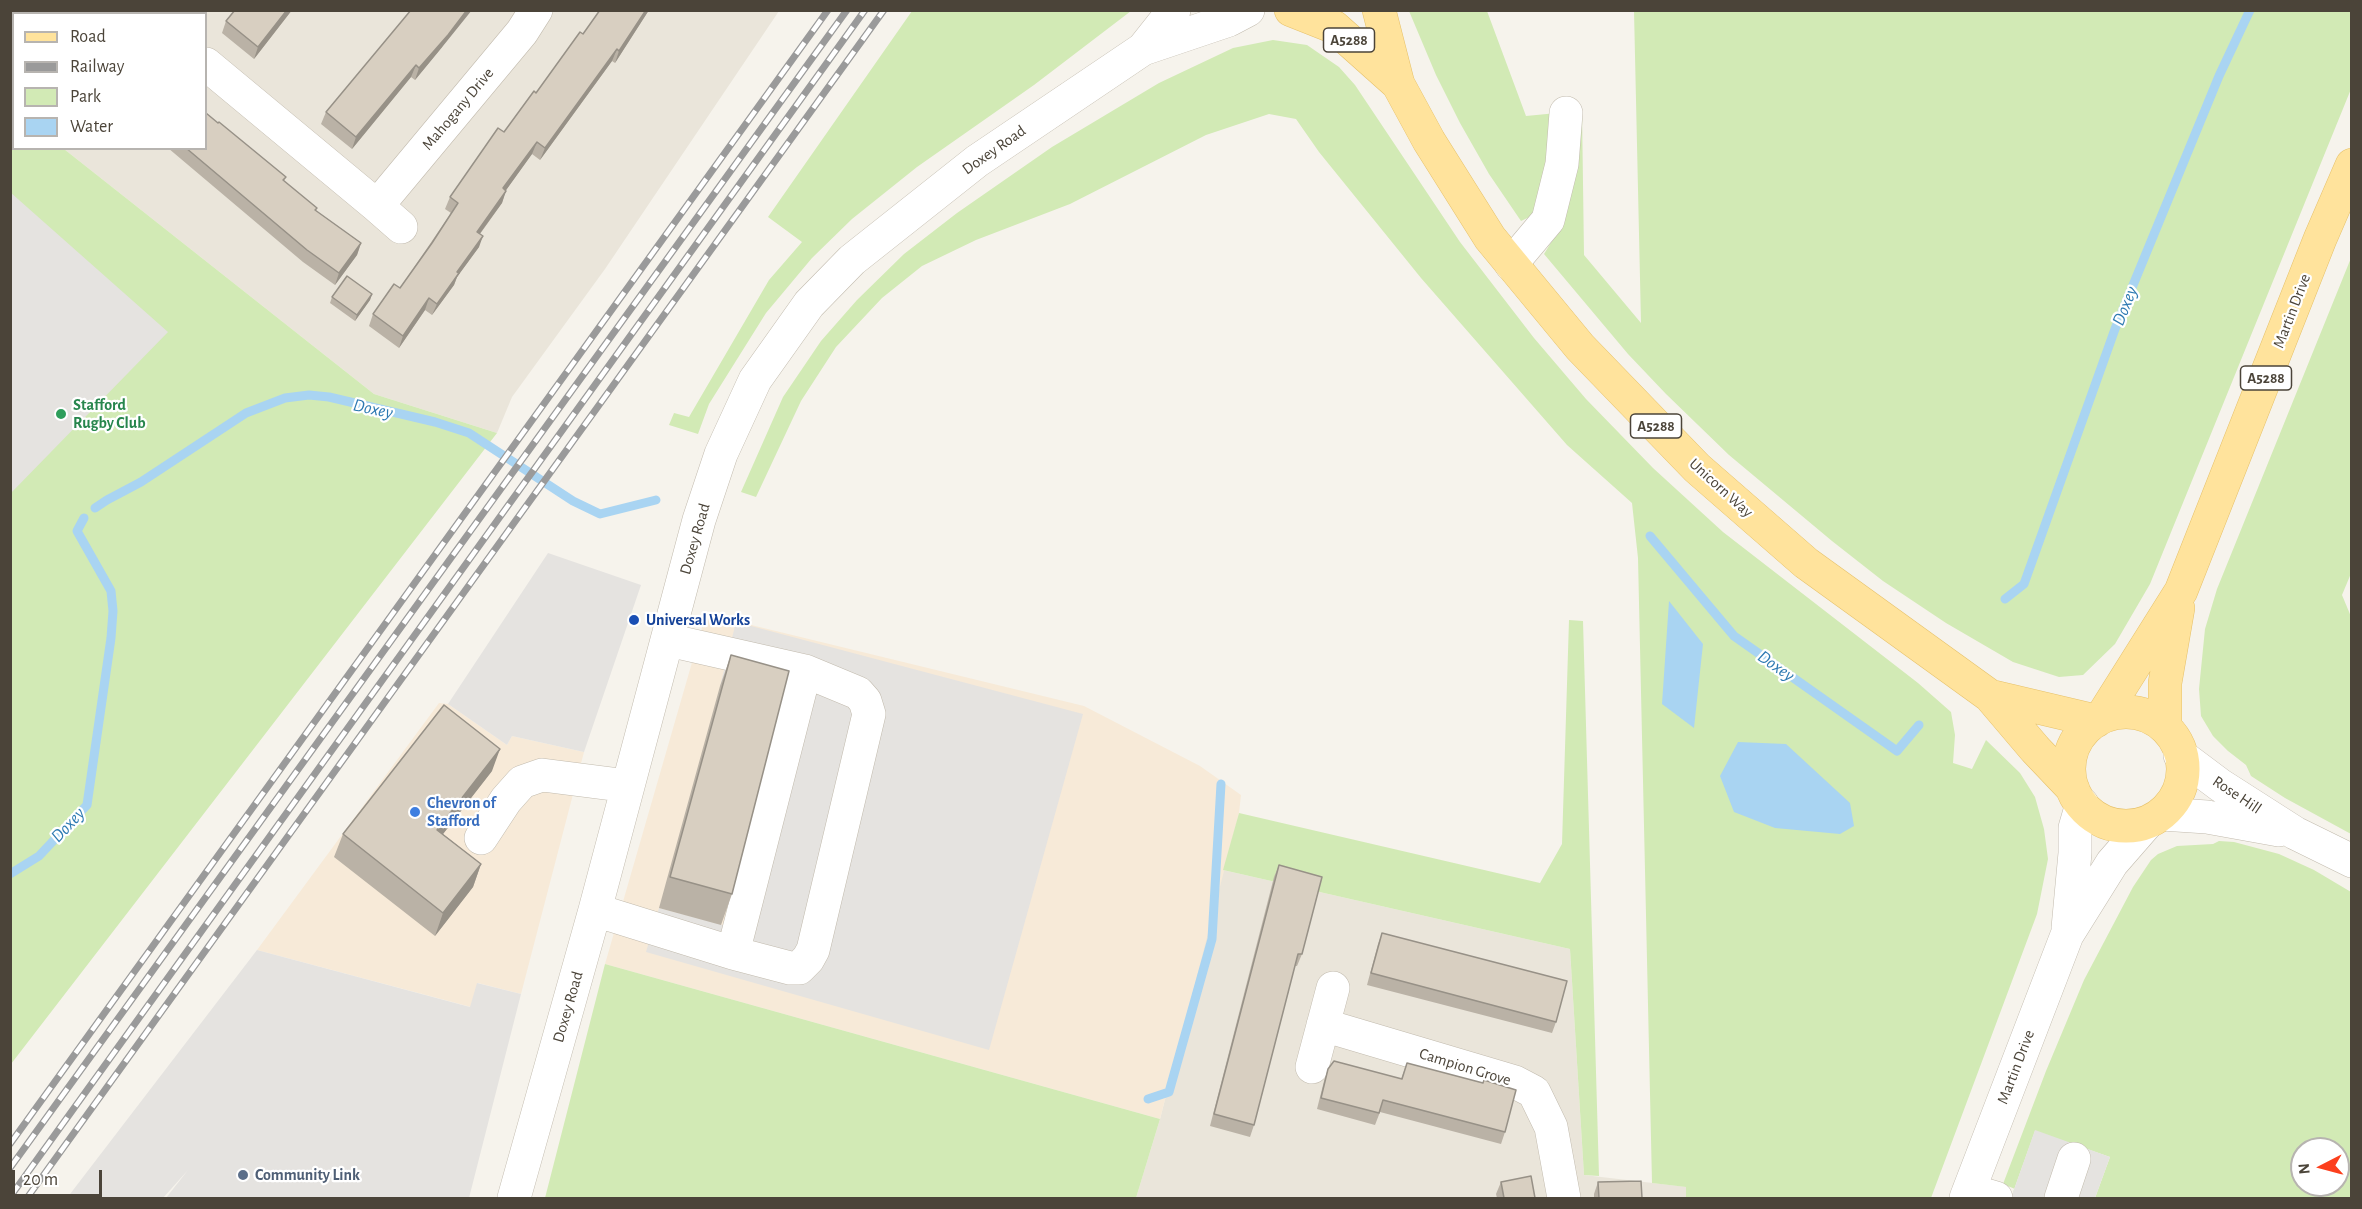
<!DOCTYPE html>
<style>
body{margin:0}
#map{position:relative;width:2362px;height:1209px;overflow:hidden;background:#f6f3ec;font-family:"Alegreya Sans",sans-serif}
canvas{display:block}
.frame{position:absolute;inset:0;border:12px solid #4b4439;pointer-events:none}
.legend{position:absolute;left:12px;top:12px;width:195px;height:138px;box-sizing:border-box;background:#fff;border:2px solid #b7b4b0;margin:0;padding:8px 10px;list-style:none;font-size:18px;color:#4b4439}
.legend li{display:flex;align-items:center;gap:12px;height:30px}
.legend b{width:30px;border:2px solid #b7b4b0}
.north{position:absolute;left:2290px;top:1137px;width:60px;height:60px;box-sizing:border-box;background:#fff;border:2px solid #b7b4b0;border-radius:50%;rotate:264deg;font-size:16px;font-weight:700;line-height:24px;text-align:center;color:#4b4439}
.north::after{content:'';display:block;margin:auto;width:21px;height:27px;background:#fc3f1d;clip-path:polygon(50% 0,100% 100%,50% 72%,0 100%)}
.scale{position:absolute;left:12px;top:1170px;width:90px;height:27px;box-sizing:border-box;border:3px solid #4b4439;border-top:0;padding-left:8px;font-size:18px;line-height:21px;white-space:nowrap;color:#4b4439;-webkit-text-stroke:4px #fff;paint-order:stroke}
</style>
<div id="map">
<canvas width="2362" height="1209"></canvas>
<div class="frame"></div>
<ul class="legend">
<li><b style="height:8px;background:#ffe39c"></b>Road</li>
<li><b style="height:8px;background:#9a9a9a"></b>Railway</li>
<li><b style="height:16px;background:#d2eab5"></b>Park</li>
<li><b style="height:16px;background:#a9d4f2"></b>Water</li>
</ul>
<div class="north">N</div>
<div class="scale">20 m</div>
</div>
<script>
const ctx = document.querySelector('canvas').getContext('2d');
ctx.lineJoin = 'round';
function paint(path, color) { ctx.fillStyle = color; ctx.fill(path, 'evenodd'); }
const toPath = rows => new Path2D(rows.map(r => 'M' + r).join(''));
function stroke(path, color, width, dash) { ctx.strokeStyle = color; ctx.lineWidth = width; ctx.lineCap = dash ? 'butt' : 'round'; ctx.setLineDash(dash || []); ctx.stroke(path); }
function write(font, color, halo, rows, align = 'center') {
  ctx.font = font + ' "Alegreya Sans",sans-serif'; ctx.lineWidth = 4.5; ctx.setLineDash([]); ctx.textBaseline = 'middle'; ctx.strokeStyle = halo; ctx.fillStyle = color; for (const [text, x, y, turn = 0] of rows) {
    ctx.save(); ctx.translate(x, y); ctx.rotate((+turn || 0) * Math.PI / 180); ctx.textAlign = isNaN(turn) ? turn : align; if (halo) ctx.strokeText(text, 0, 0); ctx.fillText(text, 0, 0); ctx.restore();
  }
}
const residential = toPath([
 [10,11,779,11,605,269,512,397,497,433,374,394,64,149,206,148,206,14,14,14,13,109,10,106],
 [1223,870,1570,949,1584,1175,1687,1187,1686,1198,1136,1198,1160,1119]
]);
const commercial = toPath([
 [706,614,1084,706,1200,766,1241,795,1239,813,1160,1119,605,964],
 [439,703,448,704,507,745,512,736,584,752,521,994,478,983,471,1007,257,950]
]);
const green = toPath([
 [912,11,1131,11,1034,85,917,167,852,219,812,258,766,313,709,404,698,434,669,425,674,413,689,417,769,280,802,242,768,217],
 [1409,11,1487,11,1526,116,1557,113,1538,213,1521,221,1489,174,1460,123,1436,75],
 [1634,11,2351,11,2351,89,2150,584,2115,644,2083,675,2059,677,2013,662,1946,623,1883,581,1832,541,1729,455,1666,394,1628,354,1544,254,1555,236,1582,111,1584,255,1641,323],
 [1273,40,1307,45,1339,67,1355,85,1460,242,1534,338,1586,399,1653,468,1723,532,1918,683,1951,712,1955,735,1953,763,1972,769,1986,740,2020,773,2035,797,2044,829,2048,859,2037,914,1931,1198,1686,1198,1686,1187,1652,1183,1638,558,1632,503,1567,445,1421,278,1319,152,1296,119,1269,114,1206,135,1070,204,976,240,922,266,882,298,836,347,801,401,756,497,741,492,783,397,821,341,857,300,904,254,957,213,1052,147,1159,83,1233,48],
 [11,106,13,109,14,148,64,149,374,394,497,433,11,1064],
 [2351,258,2352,571,2342,595,2352,619,2351,834,2285,798,2251,776,2246,765,2228,751,2213,736,2201,716,2199,689,2205,629,2217,589],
 [1569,620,1583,621,1599,1176,1584,1175,1570,949,1223,870,1239,813,1540,883,1562,844],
 [2219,841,2234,842,2279,854,2314,870,2351,892,2351,1198,2095,1198,2110,1157,2035,1131,2011,1198,2015,1189,2003,1184,2046,1071,2084,980,2133,887,2151,860,2158,854,2177,846,2213,844],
 [2302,1149,2338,1149,2338,1185,2302,1185],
 [605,964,1160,1119,1136,1198,545,1198]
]);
const parking = toPath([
 [10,192,168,332,11,493,10,493],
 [548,553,641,585,584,752,512,736,507,745,448,704],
 [736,622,1083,714,989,1050,646,952,659,908,723,925,784,704,720,686],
 [257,950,470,1007,477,983,521,994,469,1198,166,1198,188,1170,163,1198,67,1198],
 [2035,1130,2110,1157,2095,1198,2011,1198]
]);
const water = toPath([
 [1669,601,1703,644,1694,728,1662,704],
 [1738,742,1786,744,1850,803,1854,826,1840,834,1775,828,1734,812,1720,776]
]);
const stream = toPath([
 [95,508,107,500,141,482,246,413,285,398,309,395,329,397,435,422,469,433,573,501,600,514,656,500],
 [1650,536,1734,636,1897,751,1919,725],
 [2005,599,2024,584,2115,329,2219,76,2250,10],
 [10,874,39,856,87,805,111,638,113,611,111,591,77,531,84,518],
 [1148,1099,1169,1092,1212,939,1221,784]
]);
const minor = toPath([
 [133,10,138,14],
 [170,14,173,10],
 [1143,49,1174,10],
 [206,64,377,206,522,32,536,10],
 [377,206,401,227],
 [1511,264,1548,220,1562,164,1566,113],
 [2180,755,2220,785,2295,833,2352,861],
 [2162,814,2207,817,2279,830],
 [481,838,506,800,522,782,542,775,628,786],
 [595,910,733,953,805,671,668,640],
 [2068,928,2075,853,2075,828,2082,804],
 [733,953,790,968,799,968,808,959,813,950,869,714,865,701,858,693,805,671],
 [1323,1025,1515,1082,1534,1092,1551,1127,1564,1198],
 [1312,1067,1333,988],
 [1969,1190,1996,1198],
 [514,1198,595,910,699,520,721,454,755,380,809,304,852,260,977,161,1143,49,1229,20,1248,10],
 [1966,1198,2067,935,2112,863,2146,824],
 [2061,1198,2074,1159]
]);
const major = toPath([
 [1291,10,1334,27,1398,84],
 [1379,10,1398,84,1429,141,1490,238,1580,347,1697,468,1806,563,1990,696,2035,749,2073,789],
 [1990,696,2096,721],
 '2069 769a57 57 0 1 1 114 0a57 57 0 1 1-114 0Z',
 [2103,715,2181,591,2320,239,2352,165],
 [2165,727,2165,683,2178,608]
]);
const rail = toPath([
 [10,1144,828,10],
 [10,1168,847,10],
 [10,1197,865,10],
 [27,1198,884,10]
]);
const wall = toPath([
 [10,10,14,14,14,48,10,45],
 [235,10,292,10,254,59,222,33,226,21],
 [649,10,615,63,612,61,540,160,532,154,506,190,502,203,480,234,479,247,457,277,454,285,432,315,425,310,399,348,369,326,373,314,400,288,451,213,445,209,450,197,536,93,583,34],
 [443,46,415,80,411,77,352,149,321,124,326,112],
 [168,148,206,148,286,177,284,181,317,208,316,211,361,243,357,255,335,285,303,262],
 [372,294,370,300,355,321,330,303,332,297],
 [731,655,732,894,721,925,659,908,720,686],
 [492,771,443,834,481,864,473,887,435,936,334,857,343,834],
 [1279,865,1302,954,1297,966,1295,966,1254,1125,1250,1137,1210,1126,1274,877],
 [1382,933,1556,1022,1552,1033,1367,985,1378,944],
 [1407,1063,1505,1132,1501,1144,1380,1112,1375,1125,1317,1109,1324,1081,1328,1069,1401,1079],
 [1501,1182,1535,1198,1497,1198,1496,1194],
 [1598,1182,1642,1198,1594,1198,1594,1194]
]);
const shadedWall = toPath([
 [287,10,292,10,254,59,258,47],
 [467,10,472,10,443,46,415,80,419,68],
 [646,10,649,10,615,63,619,51],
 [617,49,612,61,540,160,545,148],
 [416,65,411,77,352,149,356,137],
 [537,142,532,154,499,200,503,188],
 [506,191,502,203,473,243,477,232],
 [483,236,479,247,457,277,454,285,432,315,437,304,457,272],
 [361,243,357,255,335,285,339,273],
 [372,294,370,300,355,321,357,315],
 [429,298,425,310,399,348,403,336],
 [500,749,492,771,429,852,437,830],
 [481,864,473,887,435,936,443,913]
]);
const building = toPath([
 [10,10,53,10,57,14,14,14,14,33,10,30,10,10],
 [235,10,287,10,258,47,226,21,235,10],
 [411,10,467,10,448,35,419,68,416,65,356,137,326,112,411,10],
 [600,10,646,10,619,51,617,49,545,148,537,142,503,188,506,191,477,232,483,236,457,272,459,273,437,304,429,298,403,336,373,314,394,284,400,288,432,243,458,203,450,197,498,128,504,132,534,91,536,93,580,32,583,34,600,10],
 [206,113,218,123,219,122,286,177,283,180,317,208,315,210,361,243,339,273,307,250,186,148,206,148,206,113],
 [347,276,372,294,357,315,332,297,347,276],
 [731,655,789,671,732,894,670,877,731,655],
 [444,705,500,749,437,830,481,864,443,913,343,834,444,705],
 [1279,865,1322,877,1302,954,1298,954,1254,1125,1214,1114,1279,865],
 [1382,933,1567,981,1556,1022,1371,973,1382,933],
 [1334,1061,1402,1079,1407,1063,1483,1083,1484,1080,1516,1090,1505,1132,1383,1100,1379,1113,1321,1098,1328,1069,1334,1061],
 [1531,1176,1535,1198,1504,1198,1501,1182,1531,1176],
 [1641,1181,1642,1198,1599,1198,1598,1182,1641,1181]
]);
const markers = [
 [61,414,6,"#2e9e5b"],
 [634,620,6,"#1a4fb4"],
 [415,812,6,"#3f7fe0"],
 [243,1175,6,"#5c6f8a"]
];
const shields = [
 [1349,40,51],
 [2266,378,51],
 [1656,426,51]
];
const shieldNames = [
 ["A5288",1349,40],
 ["A5288",2266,378],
 ["A5288",1656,426]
];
const streetNames = [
 ["Mahogany Drive",458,109,-50],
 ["Doxey Road",994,150,-35],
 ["Martin Drive",2292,311,-69],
 ["Unicorn Way",1721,488,42],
 ["Doxey Road",695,539,-74],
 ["Rose Hill",2237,795,34],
 ["Doxey Road",568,1007,-74],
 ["Campion Grove",1465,1067,17],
 ["Martin Drive",2016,1067,-69]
];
const leisureNames = [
 ["Stafford",73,405],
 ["Rugby Club",73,423]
];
const transitNames = [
 ["Universal Works",646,620]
];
const shopNames = [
 ["Chevron of",427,803],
 ["Stafford",427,821]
];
const serviceNames = [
 ["Community Link",255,1175]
];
const waterNames = [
 ["Doxey",2125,306,-68],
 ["Doxey",373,409,12],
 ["Doxey",1776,666,35],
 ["Doxey",68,825,-47]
];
paint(residential, '#eae5da');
paint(commercial, '#f7ead8');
paint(green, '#d2eab5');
paint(parking, '#e5e3e0');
paint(water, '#a9d4f2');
stroke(stream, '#a9d4f2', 9);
stroke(minor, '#c2bbae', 34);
stroke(major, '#e6c16a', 34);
stroke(minor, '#fff', 33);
stroke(major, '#ffe39c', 33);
stroke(rail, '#9a9a9a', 7);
stroke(rail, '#fff', 4.5, [14]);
paint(wall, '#bab2a6');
paint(shadedWall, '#979187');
paint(building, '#d8cfc1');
stroke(building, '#979187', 1.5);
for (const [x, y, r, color] of markers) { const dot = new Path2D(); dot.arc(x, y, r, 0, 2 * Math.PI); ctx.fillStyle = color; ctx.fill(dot); stroke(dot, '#fff', 2); }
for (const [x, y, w] of shields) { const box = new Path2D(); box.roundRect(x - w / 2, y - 12, w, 24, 4.5); ctx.fillStyle = '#fff'; ctx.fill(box); stroke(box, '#4b4439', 1.5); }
write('bold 15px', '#4b4439', null, shieldNames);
write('16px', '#4b4439', '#fff', streetNames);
write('bold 16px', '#27864d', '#fff', leisureNames, 'left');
write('bold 16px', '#164399', '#fff', transitNames, 'left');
write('bold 16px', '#366cbe', '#fff', shopNames, 'left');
write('bold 16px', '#4e5e75', '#fff', serviceNames, 'left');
write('italic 18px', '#2e7ab2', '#fff', waterNames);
</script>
